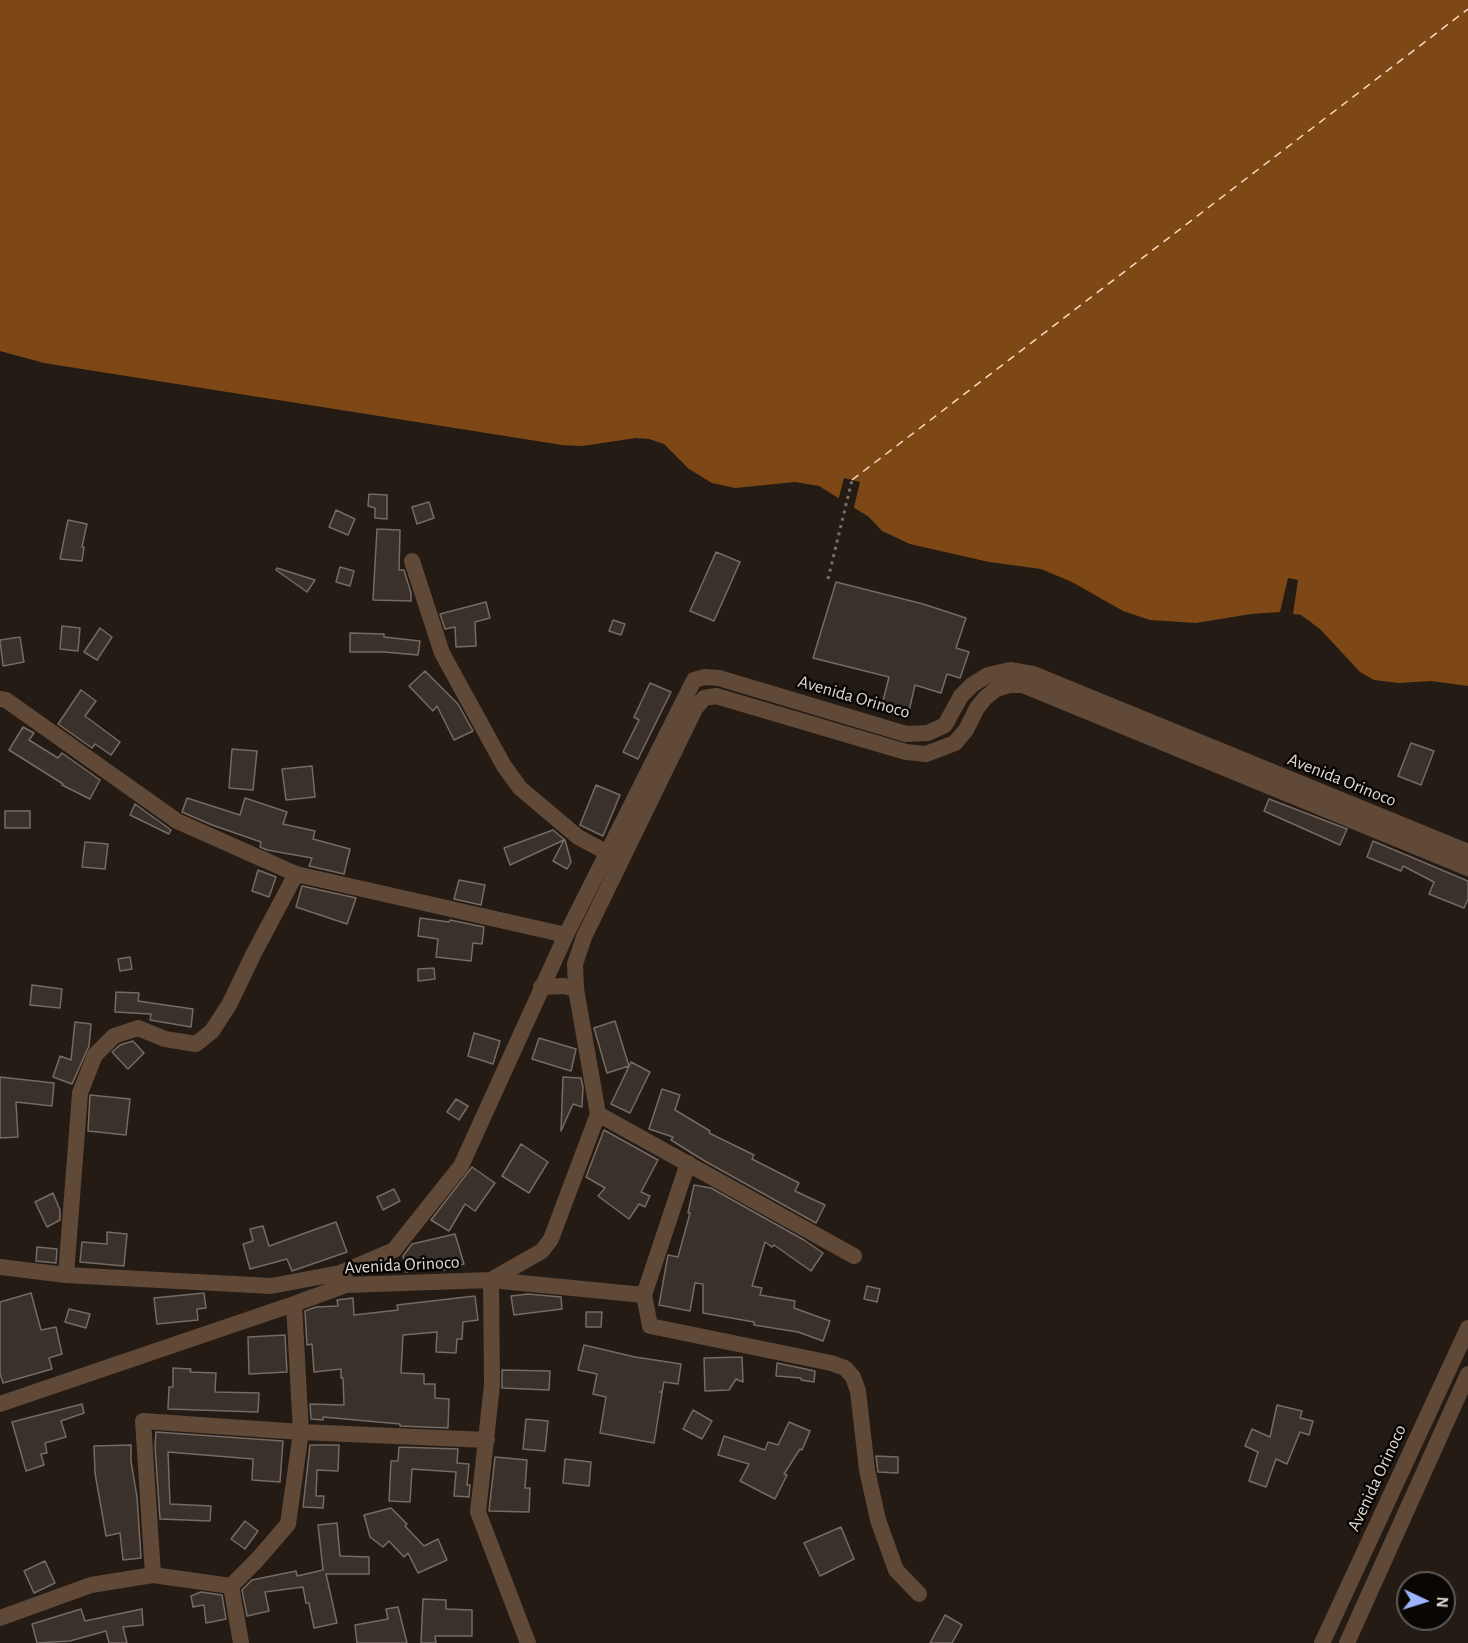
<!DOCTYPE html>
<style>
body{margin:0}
#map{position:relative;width:1468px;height:1643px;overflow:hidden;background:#231b14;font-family:"Alegreya Sans",sans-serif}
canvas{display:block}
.north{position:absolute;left:1396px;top:1571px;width:60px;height:60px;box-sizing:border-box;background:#090604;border:2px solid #5e5a57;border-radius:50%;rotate:94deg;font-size:16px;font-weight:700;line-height:24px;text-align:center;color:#ded9d4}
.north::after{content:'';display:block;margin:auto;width:21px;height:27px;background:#9cb4fd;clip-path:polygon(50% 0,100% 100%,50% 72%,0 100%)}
</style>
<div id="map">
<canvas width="1468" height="1643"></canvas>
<div class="north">N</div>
</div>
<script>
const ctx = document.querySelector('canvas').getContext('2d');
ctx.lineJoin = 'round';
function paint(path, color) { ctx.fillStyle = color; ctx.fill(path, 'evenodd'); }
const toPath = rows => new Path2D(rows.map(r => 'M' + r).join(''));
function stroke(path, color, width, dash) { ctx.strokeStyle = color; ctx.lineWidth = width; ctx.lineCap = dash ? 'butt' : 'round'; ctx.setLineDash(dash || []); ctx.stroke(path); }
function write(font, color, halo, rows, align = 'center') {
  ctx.font = font + ' "Alegreya Sans",sans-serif'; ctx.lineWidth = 5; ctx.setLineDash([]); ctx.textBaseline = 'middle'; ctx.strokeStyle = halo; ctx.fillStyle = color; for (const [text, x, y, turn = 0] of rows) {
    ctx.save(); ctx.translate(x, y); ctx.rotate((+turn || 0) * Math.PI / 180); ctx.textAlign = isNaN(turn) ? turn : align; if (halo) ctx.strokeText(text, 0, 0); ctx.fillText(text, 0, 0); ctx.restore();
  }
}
const water = toPath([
 [0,0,1468,0,1468,686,1431,681,1399,683,1374,680,1360,672,1320,629,1301,615,1280,612,1251,614,1196,623,1150,620,1123,611,1072,582,1041,569,989,562,910,544,882,531,869,517,819,486,795,482,735,488,712,483,689,469,664,444,649,439,636,438,582,446,562,445,44,363,0,351]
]);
const pier = toPath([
 [844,478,860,482,853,511,838,501],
 [1288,578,1298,580,1293,614,1280,612]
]);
const ferry = toPath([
 [852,480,1468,9]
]);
const building = toPath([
 [369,494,387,495,387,519,375,518,375,508,368,506,369,494],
 [429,502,434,518,417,524,412,507,429,502],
 [336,510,355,519,348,535,329,527,336,510],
 [68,520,87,524,82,547,84,547,82,561,60,559,68,520],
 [377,529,400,530,399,570,404,570,411,593,411,601,373,600,377,529],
 [716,552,740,562,714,621,690,611,716,552],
 [340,567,354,571,350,586,336,582,340,567],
 [277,568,315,580,307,592,276,570,277,568],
 [836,582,923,604,966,618,956,648,969,652,960,678,947,674,941,693,915,685,909,711,882,705,889,677,813,658,836,582],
 [486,602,490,618,475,622,476,646,456,647,455,627,445,629,440,614,486,602],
 [613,620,625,624,621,635,609,631,613,620],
 [62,626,80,628,78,651,60,649,62,626],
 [100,628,112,637,97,660,84,652,100,628],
 [350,633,384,634,384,637,420,641,418,655,384,652,350,652,350,633],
 [20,637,24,662,3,666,0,640,20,637],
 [425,671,458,704,473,731,454,740,437,706,433,711,409,686,425,671],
 [650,683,671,692,638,759,623,752,639,720,634,717,650,683],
 [81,690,96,701,85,716,120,742,111,755,95,744,92,748,58,724,81,690],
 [23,727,34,733,29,740,58,758,62,753,100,780,90,799,62,785,63,784,9,750,23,727],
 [1411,743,1434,751,1421,785,1398,776,1411,743],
 [232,749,257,751,253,790,229,788,232,749],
 [312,766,315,797,286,800,282,769,312,766],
 [596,785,620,795,603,836,580,825,596,785],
 [187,798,240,815,245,798,287,812,283,824,315,831,313,839,350,849,344,874,309,866,312,858,267,850,260,847,261,842,212,825,182,812,187,798],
 [1269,799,1347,829,1340,845,1264,811,1269,799],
 [135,804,171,830,169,834,130,815,135,804],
 [5,811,30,811,30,828,5,828,5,811],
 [553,830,565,840,571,862,567,869,553,861,564,840,510,865,504,848,553,830],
 [1373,841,1468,881,1468,899,1464,908,1429,894,1434,882,1403,866,1401,871,1367,857,1373,841],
 [85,842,108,844,105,869,82,867,85,842],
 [258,870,276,877,269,897,252,891,258,870],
 [459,880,485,885,481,905,454,899,459,880],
 [302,886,356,898,347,924,296,907,302,886],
 [420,918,449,922,450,920,484,927,482,944,473,943,471,961,436,957,438,939,418,936,420,918],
 [130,957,132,969,120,971,118,959,130,957],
 [434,968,435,979,418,981,418,969,434,968],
 [32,985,62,989,60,1008,30,1005,32,985],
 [116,992,139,993,138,1001,193,1009,191,1027,150,1020,151,1014,115,1012,116,992],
 [615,1021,629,1066,607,1073,594,1028,615,1021],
 [75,1022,91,1024,89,1046,72,1084,53,1077,60,1056,71,1060,75,1022],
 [474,1033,500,1041,493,1064,468,1056,474,1033],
 [539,1038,576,1049,571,1071,532,1059,539,1038],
 [133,1041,144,1053,128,1069,112,1052,120,1045,133,1041],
 [631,1062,650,1072,630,1113,611,1104,631,1062],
 [0,1077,54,1083,52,1106,16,1102,18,1137,0,1138,0,1077],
 [563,1077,581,1078,583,1087,582,1107,573,1104,561,1131,563,1077],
 [662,1089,680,1095,675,1110,710,1131,709,1133,754,1155,752,1159,799,1183,795,1191,825,1205,816,1223,703,1160,671,1140,673,1137,649,1129,662,1089],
 [90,1095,130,1099,126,1135,88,1131,90,1095],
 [456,1099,468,1106,459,1120,447,1112,456,1099],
 [604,1130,658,1160,641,1192,650,1196,645,1207,639,1204,629,1219,598,1196,605,1188,586,1177,604,1130],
 [521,1144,548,1162,529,1193,502,1176,521,1144],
 [472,1167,495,1183,475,1211,465,1204,449,1231,431,1220,472,1167],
 [694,1185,711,1188,804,1240,823,1253,811,1271,774,1245,772,1247,765,1242,752,1286,762,1288,760,1295,795,1301,794,1308,830,1321,823,1341,798,1332,754,1325,754,1322,703,1313,703,1284,695,1283,690,1311,659,1305,668,1255,678,1257,690,1213,688,1213,694,1185],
 [394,1189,400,1201,383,1210,377,1197,394,1189],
 [53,1193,60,1210,60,1220,47,1227,35,1202,53,1193],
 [336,1222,347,1252,292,1271,287,1259,250,1269,243,1244,253,1241,250,1229,263,1226,269,1246,336,1222],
 [107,1232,127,1234,124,1266,80,1262,82,1242,107,1244,107,1232],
 [455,1234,464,1264,444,1270,443,1265,406,1272,403,1256,412,1244,455,1234],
 [37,1247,57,1249,56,1263,36,1261,37,1247],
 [867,1286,880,1289,877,1302,864,1299,867,1286],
 [31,1293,41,1330,56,1327,62,1354,49,1358,52,1369,3,1383,0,1374,0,1302,31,1293],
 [204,1293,206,1308,197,1309,198,1320,157,1324,154,1298,204,1293],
 [528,1294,561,1297,562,1309,514,1315,511,1296,528,1294],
 [475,1296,478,1320,463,1322,462,1339,457,1339,456,1353,436,1352,437,1332,403,1335,401,1373,424,1374,424,1384,435,1384,435,1398,449,1399,448,1428,400,1426,400,1424,323,1417,323,1420,311,1419,310,1404,344,1405,343,1378,341,1378,341,1369,314,1372,312,1344,307,1345,305,1311,316,1307,338,1306,337,1300,353,1298,354,1315,398,1310,397,1305,475,1296],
 [69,1309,90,1314,86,1328,65,1322,69,1309],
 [586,1312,602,1312,601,1327,586,1327,586,1312],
 [285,1335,287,1372,249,1374,248,1337,285,1335],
 [584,1345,635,1357,681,1364,678,1384,664,1382,662,1392,660,1392,662,1393,654,1443,600,1433,606,1397,593,1394,597,1374,578,1370,584,1345],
 [742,1357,743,1382,736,1379,729,1390,705,1391,704,1358,742,1357],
 [777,1363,815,1371,814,1382,801,1380,801,1378,776,1376,777,1363],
 [173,1368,191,1369,190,1372,216,1373,215,1392,259,1393,258,1412,168,1409,169,1387,173,1387,173,1368],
 [502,1370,550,1371,549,1390,502,1388,502,1370],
 [82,1404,84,1413,61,1421,66,1437,45,1443,47,1453,41,1454,44,1465,26,1471,12,1422,82,1404],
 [1277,1405,1302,1411,1300,1418,1313,1421,1309,1435,1300,1432,1287,1464,1276,1459,1266,1487,1249,1481,1258,1452,1245,1446,1252,1429,1270,1437,1277,1405],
 [693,1410,712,1421,702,1439,683,1429,693,1410],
 [526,1419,548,1421,545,1451,523,1449,526,1419],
 [789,1422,810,1431,802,1450,800,1449,784,1474,787,1475,775,1499,740,1481,749,1464,718,1455,724,1436,765,1450,768,1442,778,1445,789,1422],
 [156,1432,283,1441,280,1482,252,1480,253,1459,168,1452,170,1504,211,1506,210,1521,160,1519,155,1447,156,1432],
 [131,1445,131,1461,137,1497,141,1558,123,1560,120,1533,106,1536,95,1473,94,1446,131,1445],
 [310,1445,339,1445,338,1471,317,1470,316,1496,324,1496,323,1508,303,1507,310,1445],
 [399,1447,458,1449,457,1463,469,1464,467,1485,470,1485,469,1497,454,1496,456,1472,412,1469,410,1502,389,1501,391,1461,398,1461,399,1447],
 [876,1456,898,1457,898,1473,878,1472,876,1456],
 [495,1457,527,1460,525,1488,530,1488,529,1512,489,1511,495,1457],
 [565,1459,591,1462,589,1486,563,1483,565,1459],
 [391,1508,407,1524,405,1526,424,1546,438,1539,447,1560,418,1573,408,1553,404,1557,389,1541,383,1547,370,1537,364,1515,391,1508],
 [245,1521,258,1531,245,1549,231,1539,245,1521],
 [337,1523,340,1556,369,1557,369,1574,326,1574,337,1623,314,1628,309,1603,306,1603,303,1587,265,1592,269,1611,247,1616,242,1590,252,1580,296,1571,297,1576,323,1570,318,1525,337,1523],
 [841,1527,854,1559,820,1576,804,1543,841,1527],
 [45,1561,55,1583,34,1593,24,1571,45,1561],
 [201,1592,222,1595,226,1619,206,1623,204,1605,193,1607,191,1596,201,1592],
 [423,1599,446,1600,446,1609,472,1610,472,1636,435,1636,436,1643,421,1643,423,1599],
 [398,1607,407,1643,357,1643,355,1625,388,1619,386,1609,398,1607],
 [81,1609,85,1621,142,1609,143,1625,123,1627,127,1643,109,1643,106,1631,70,1641,37,1643,32,1624,81,1609],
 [945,1615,962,1625,952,1643,930,1643,945,1615]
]);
const path = toPath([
 [828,579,852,480]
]);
const minor = toPath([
 [412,561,442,653,504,766,520,788,578,837,608,853],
 [0,699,6,700,177,821,296,874,566,935],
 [576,989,575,964,584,937,695,709,704,698,716,696,906,752,926,754,955,743,966,730,977,708,985,698,996,689,1009,685,1023,685,1468,868],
 [598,1114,854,1256],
 [0,1267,66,1275,271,1286,340,1273,394,1250,461,1166,566,935,694,680,705,677,719,678,906,734,928,733,945,725,961,696,972,685,988,675,1010,670,1033,674,1468,852],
 [66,1275,80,1093,95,1055,114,1036,138,1028,165,1039,196,1044,212,1031,229,1005,254,953,296,874],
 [644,1295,650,1326,831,1363,845,1368,853,1377,858,1391,867,1470,878,1520,896,1570,919,1594],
 [0,1404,294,1304,346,1285,491,1280,542,1251,551,1239,598,1114,576,989,564,986,541,987],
 [153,1575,143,1421,301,1432,487,1440],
 [231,1586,241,1643],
 [0,1618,91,1585,153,1575,231,1586,257,1560,288,1524,301,1432,294,1304],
 [528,1643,478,1512,492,1385,491,1280,644,1295,688,1163],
 [1322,1643,1468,1328],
 [1347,1643,1468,1374]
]);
const streetNames = [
 ["Avenida Orinoco",854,697,16],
 ["Avenida Orinoco",1342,780,22],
 ["Avenida Orinoco",402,1265,-3],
 ["Avenida Orinoco",1377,1478,-65]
];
paint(water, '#7d4815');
paint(pier, '#231b14');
stroke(ferry, '#f9d8bf', 1.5, [8, 6]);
paint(building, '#3a312b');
stroke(building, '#756b64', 1.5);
stroke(path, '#766f69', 3, [3, 4.5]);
stroke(minor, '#614937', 16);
write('18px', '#ded9d4', '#090604', streetNames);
</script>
